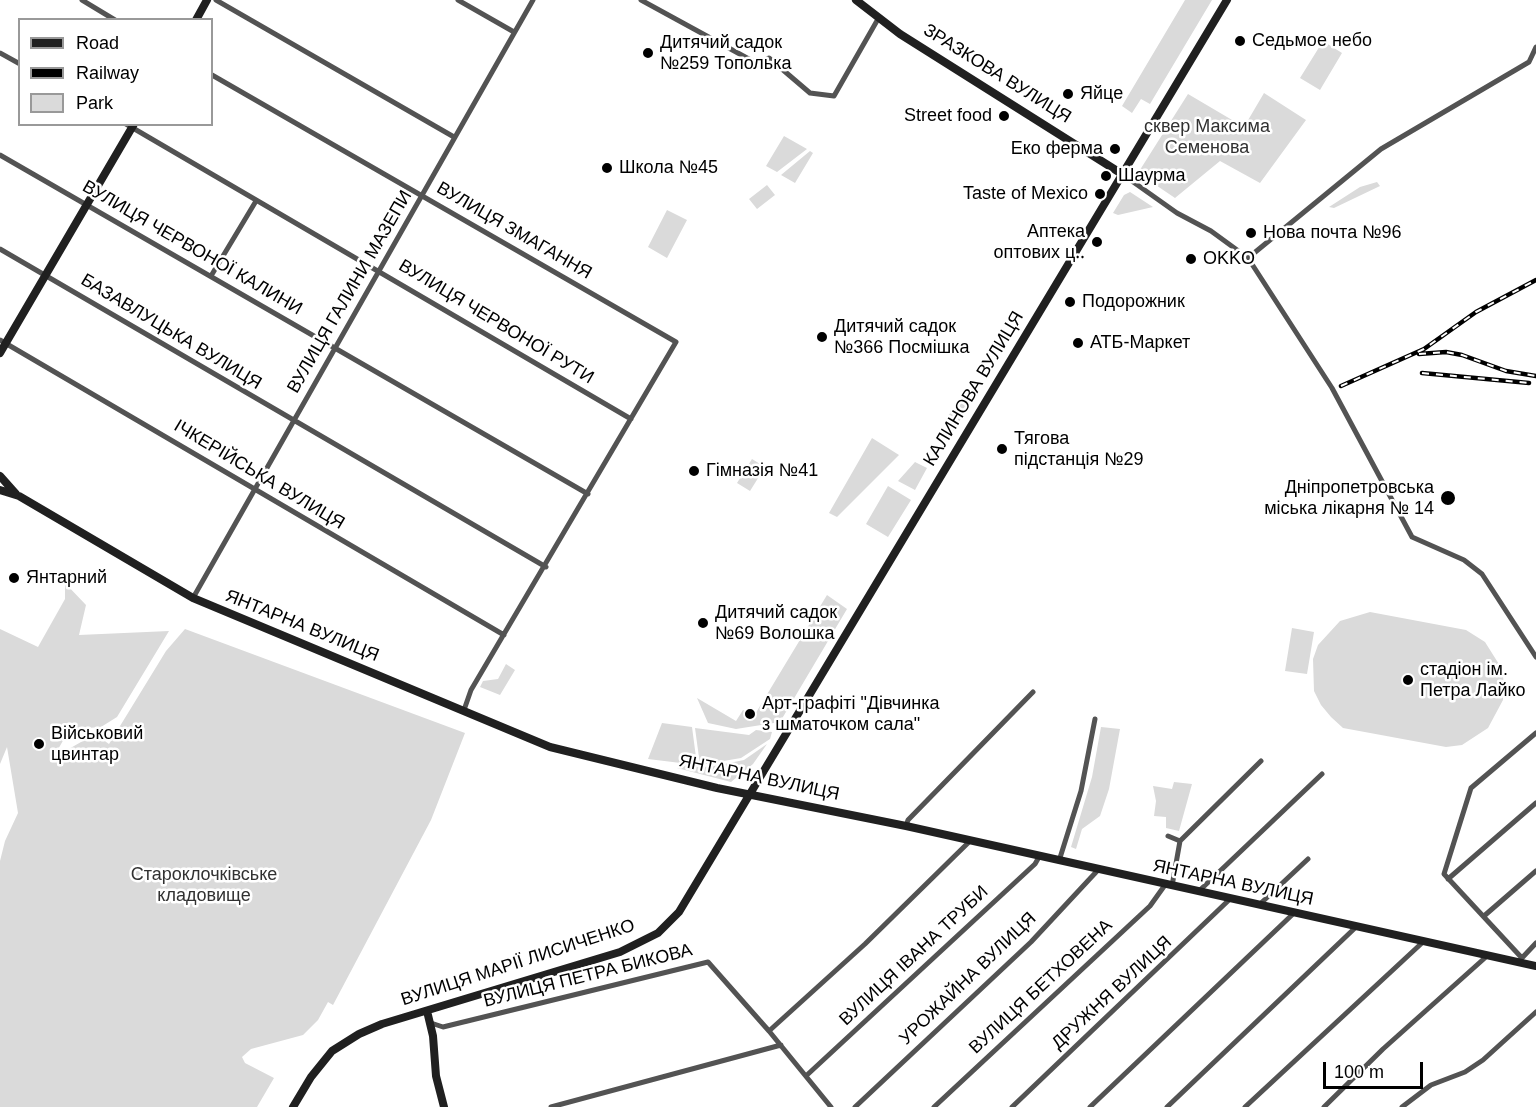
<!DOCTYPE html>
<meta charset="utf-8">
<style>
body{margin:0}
#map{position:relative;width:1536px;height:1107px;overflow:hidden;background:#fff;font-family:Arial,sans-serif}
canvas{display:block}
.legend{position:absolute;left:18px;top:18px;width:195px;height:108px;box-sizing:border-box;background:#fff;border:2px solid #999;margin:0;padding:8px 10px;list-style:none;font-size:18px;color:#000}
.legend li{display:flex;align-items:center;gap:12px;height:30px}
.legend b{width:30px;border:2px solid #999}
.scale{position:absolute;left:1323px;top:1062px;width:100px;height:27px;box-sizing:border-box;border:3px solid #000;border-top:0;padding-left:8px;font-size:18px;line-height:21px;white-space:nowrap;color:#000;-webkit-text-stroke:4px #fff;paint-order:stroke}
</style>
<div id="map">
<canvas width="1536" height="1107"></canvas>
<ul class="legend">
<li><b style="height:8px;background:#202020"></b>Road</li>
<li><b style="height:8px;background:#000"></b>Railway</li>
<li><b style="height:16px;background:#dadada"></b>Park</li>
</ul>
<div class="scale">100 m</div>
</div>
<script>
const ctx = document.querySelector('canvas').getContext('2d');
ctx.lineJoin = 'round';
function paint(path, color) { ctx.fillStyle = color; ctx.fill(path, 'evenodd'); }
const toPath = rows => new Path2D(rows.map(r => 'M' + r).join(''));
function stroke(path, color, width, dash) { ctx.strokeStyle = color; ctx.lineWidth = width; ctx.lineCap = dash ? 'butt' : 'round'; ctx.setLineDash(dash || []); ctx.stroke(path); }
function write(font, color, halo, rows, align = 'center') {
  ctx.font = font + ' Arial,sans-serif'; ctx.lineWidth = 5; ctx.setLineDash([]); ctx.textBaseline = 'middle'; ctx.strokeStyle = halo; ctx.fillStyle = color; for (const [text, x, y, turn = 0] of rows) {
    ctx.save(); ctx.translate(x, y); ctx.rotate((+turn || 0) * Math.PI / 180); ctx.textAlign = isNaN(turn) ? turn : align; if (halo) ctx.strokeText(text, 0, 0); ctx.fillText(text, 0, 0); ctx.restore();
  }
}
const green = toPath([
 [1185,0,1212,0,1150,104,1141,99,1132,113,1122,106],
 [1323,41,1342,53,1320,90,1300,78],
 [1264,93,1306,120,1260,183,1220,161,1175,198,1138,173,1188,94,1244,127],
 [784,136,807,149,777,172,766,166],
 [810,151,813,153,795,183,781,175],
 [1377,182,1380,186,1334,208,1329,207,1360,187],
 [767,185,775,195,757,209,749,199],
 [1130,192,1153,207,1118,215,1113,213,1124,195],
 [667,210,687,220,667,258,648,247],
 [978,382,978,391,948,440,945,419],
 [872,438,899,455,837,517,829,513],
 [752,459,765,467,750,491,737,483],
 [915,462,927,468,915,490,898,481],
 [888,486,911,500,888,537,866,524],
 [65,583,86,605,79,635,169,631,117,717,101,727,75,729,71,734,68,732,53,758,88,738,99,737,109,744,166,651,185,629,465,733,431,820,333,1005,328,1002,318,1020,303,1035,251,1049,242,1057,245,1063,274,1078,257,1107,0,1107,0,861,5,841,18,813,7,747,0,764,0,629,38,647,65,599],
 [827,595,847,609,780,722,736,729,708,723,697,698,736,721,743,710,754,716],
 [1370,612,1466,630,1485,642,1502,669,1504,684,1503,700,1488,728,1462,745,1446,747,1343,728,1331,717,1321,705,1314,691,1313,659,1318,645,1340,621],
 [1292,628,1314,632,1307,674,1285,671],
 [506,664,515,670,500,695,480,687,483,681,498,679],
 [662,723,692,727,697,765,648,759],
 [1101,727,1120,729,1109,789,1100,816,1082,829,1076,849,1071,847,1092,777],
 [695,728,749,735,756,730,772,732,770,739,741,758,700,765],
 [767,744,753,764,731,782,677,768,678,765,709,767,744,760],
 [1174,782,1192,784,1179,831,1166,828,1166,817,1154,816,1156,801,1153,786,1172,789]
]);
const street = toPath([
 [82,0,115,20],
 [216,0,454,137],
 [458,0,514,32],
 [641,0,758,64,769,58,810,93,834,96,878,19],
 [0,53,20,64],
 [212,75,676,342,471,690,464,710],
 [126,124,631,419],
 [0,155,588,494],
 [1122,174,1177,213,1211,231,1248,258,1332,388,1412,537,1464,560,1482,574,1536,657],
 [0,249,546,567],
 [1248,258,1381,149,1529,62,1536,47],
 [211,276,256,201],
 [0,340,504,635],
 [193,598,533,0],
 [906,826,908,820,1033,692],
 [1168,836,1180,841,1172,886],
 [1180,841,1261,761],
 [1059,861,1081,791,1095,719],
 [1448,879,1536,803],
 [1199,891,1322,774],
 [1259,905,1308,859],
 [1484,916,1536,871],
 [1521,957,1444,874,1471,788,1536,733],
 [1521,959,1536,943],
 [431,1023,443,1027,708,962,769,1031,831,1107],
 [769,1031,865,944,970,841],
 [807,1075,1035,864,1039,857],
 [551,1107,781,1045],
 [855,1107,1031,942,1098,870],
 [934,1107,1150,906,1165,885],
 [1012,1107,1230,899],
 [1090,1107,1294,913],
 [1167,1107,1356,927],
 [1245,1107,1423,942],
 [1324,1107,1383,1049,1487,956],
 [1402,1107,1431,1085,1465,1072,1483,1060,1536,1012]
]);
const secondary = toPath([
 [856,0,900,34,1122,174],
 [196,20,207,0],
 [0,353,134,124],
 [0,476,16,494],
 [0,490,19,496,193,598,550,747,717,788,906,826,1536,966],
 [427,1011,433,1036,436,1076,444,1107],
 [293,1107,311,1077,332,1051,359,1034,382,1024,620,952,658,933,679,912,1227,0]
]);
const rail = toPath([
 [1419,354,1446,352,1462,355,1506,371,1536,376],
 [1422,373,1529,383],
 [1341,386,1424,349,1476,312,1536,280]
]);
const markers = [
 [1240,41,6,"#000"],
 [648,53,6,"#000"],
 [1068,94,6,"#000"],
 [1004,116,6,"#000"],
 [1115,149,6,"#000"],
 [607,168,6,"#000"],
 [1106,176,6,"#000"],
 [1100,194,6,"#000"],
 [1251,233,6,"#000"],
 [1097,242,6,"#000"],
 [1191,259,6,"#000"],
 [1070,302,6,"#000"],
 [822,337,6,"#000"],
 [1078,343,6,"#000"],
 [1002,449,6,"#000"],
 [694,471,6,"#000"],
 [1448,498,8,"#000"],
 [14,578,6,"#000"],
 [703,623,6,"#000"],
 [1408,680,6,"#000"],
 [750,714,6,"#000"],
 [39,744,6,"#000"]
];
const poiNames = [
 ["Седьмое небо",1252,41],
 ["Дитячий садок",660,43],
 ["№259 Тополька",660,64],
 ["Яйце",1080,94],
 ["Street food",992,116,"right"],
 ["Еко ферма",1103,149,"right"],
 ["Школа №45",619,168],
 ["Шаурма",1118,176],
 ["Taste of Mexico",1088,194,"right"],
 ["Аптека",1085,232,"right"],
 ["оптових ц‥",1085,253,"right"],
 ["Нова почта №96",1263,233],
 ["OKKO",1203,259],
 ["Подорожник",1082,302],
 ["Дитячий садок",834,327],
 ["№366 Посмішка",834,348],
 ["АТБ-Маркет",1090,343],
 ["Тягова",1014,439],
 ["пiдстанцiя №29",1014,460],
 ["Гімназія №41",706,471],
 ["Дніпропетровська",1434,488,"right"],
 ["міська лікарня № 14",1434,509,"right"],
 ["Янтарний",26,578],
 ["Дитячий садок",715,613],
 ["№69 Волошка",715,634],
 ["стадіон ім.",1420,670],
 ["Петра Лайко",1420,691],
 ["Арт-графіті \"Дівчинка",762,704],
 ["з шматочком сала\"",762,725],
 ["Військовий",51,734],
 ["цвинтар",51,755]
];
const streetNames = [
 ["ЗРАЗКОВА ВУЛИЦЯ",997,74,32],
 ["ВУЛИЦЯ ЗМАГАННЯ",514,231,30],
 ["ВУЛИЦЯ ЧЕРВОНОЇ КАЛИНИ",192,248,30],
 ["ВУЛИЦЯ ГАЛИНИ МАЗЕПИ",350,292,-60],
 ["ВУЛИЦЯ ЧЕРВОНОЇ РУТИ",496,322,31],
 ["БАЗАВЛУЦЬКА ВУЛИЦЯ",171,332,31],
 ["КАЛИНОВА ВУЛИЦЯ",974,389,-59],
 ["ІЧКЕРІЙСЬКА ВУЛИЦЯ",259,475,31],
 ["ЯНТАРНА ВУЛИЦЯ",302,626,22],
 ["ЯНТАРНА ВУЛИЦЯ",759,778,12],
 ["ЯНТАРНА ВУЛИЦЯ",1233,883,12],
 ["ВУЛИЦЯ ІВАНА ТРУБИ",914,956,-43],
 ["ВУЛИЦЯ МАРІЇ ЛИСИЧЕНКО",518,963,-18],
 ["ВУЛИЦЯ ПЕТРА БИКОВА",588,976,-14],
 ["УРОЖАЙНА ВУЛИЦЯ",968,979,-44],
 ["ВУЛИЦЯ БЕТХОВЕНА",1041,987,-43],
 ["ДРУЖНЯ ВУЛИЦЯ",1112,993,-43]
];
const parkNames = [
 ["сквер Максима",1207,127],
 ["Семенова",1207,148],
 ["Староклочківське",204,875],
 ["кладовище",204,896]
];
paint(green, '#dadada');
stroke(street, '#535353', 5);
stroke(secondary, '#202020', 8);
stroke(rail, '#000', 4.5);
stroke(rail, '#fff', 2, [7]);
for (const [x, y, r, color] of markers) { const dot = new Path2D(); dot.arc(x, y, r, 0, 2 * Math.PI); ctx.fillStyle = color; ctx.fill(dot); stroke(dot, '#fff', 2); }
write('18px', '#000', '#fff', poiNames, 'left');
write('18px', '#000', '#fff', streetNames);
write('18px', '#313131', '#fff', parkNames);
</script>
